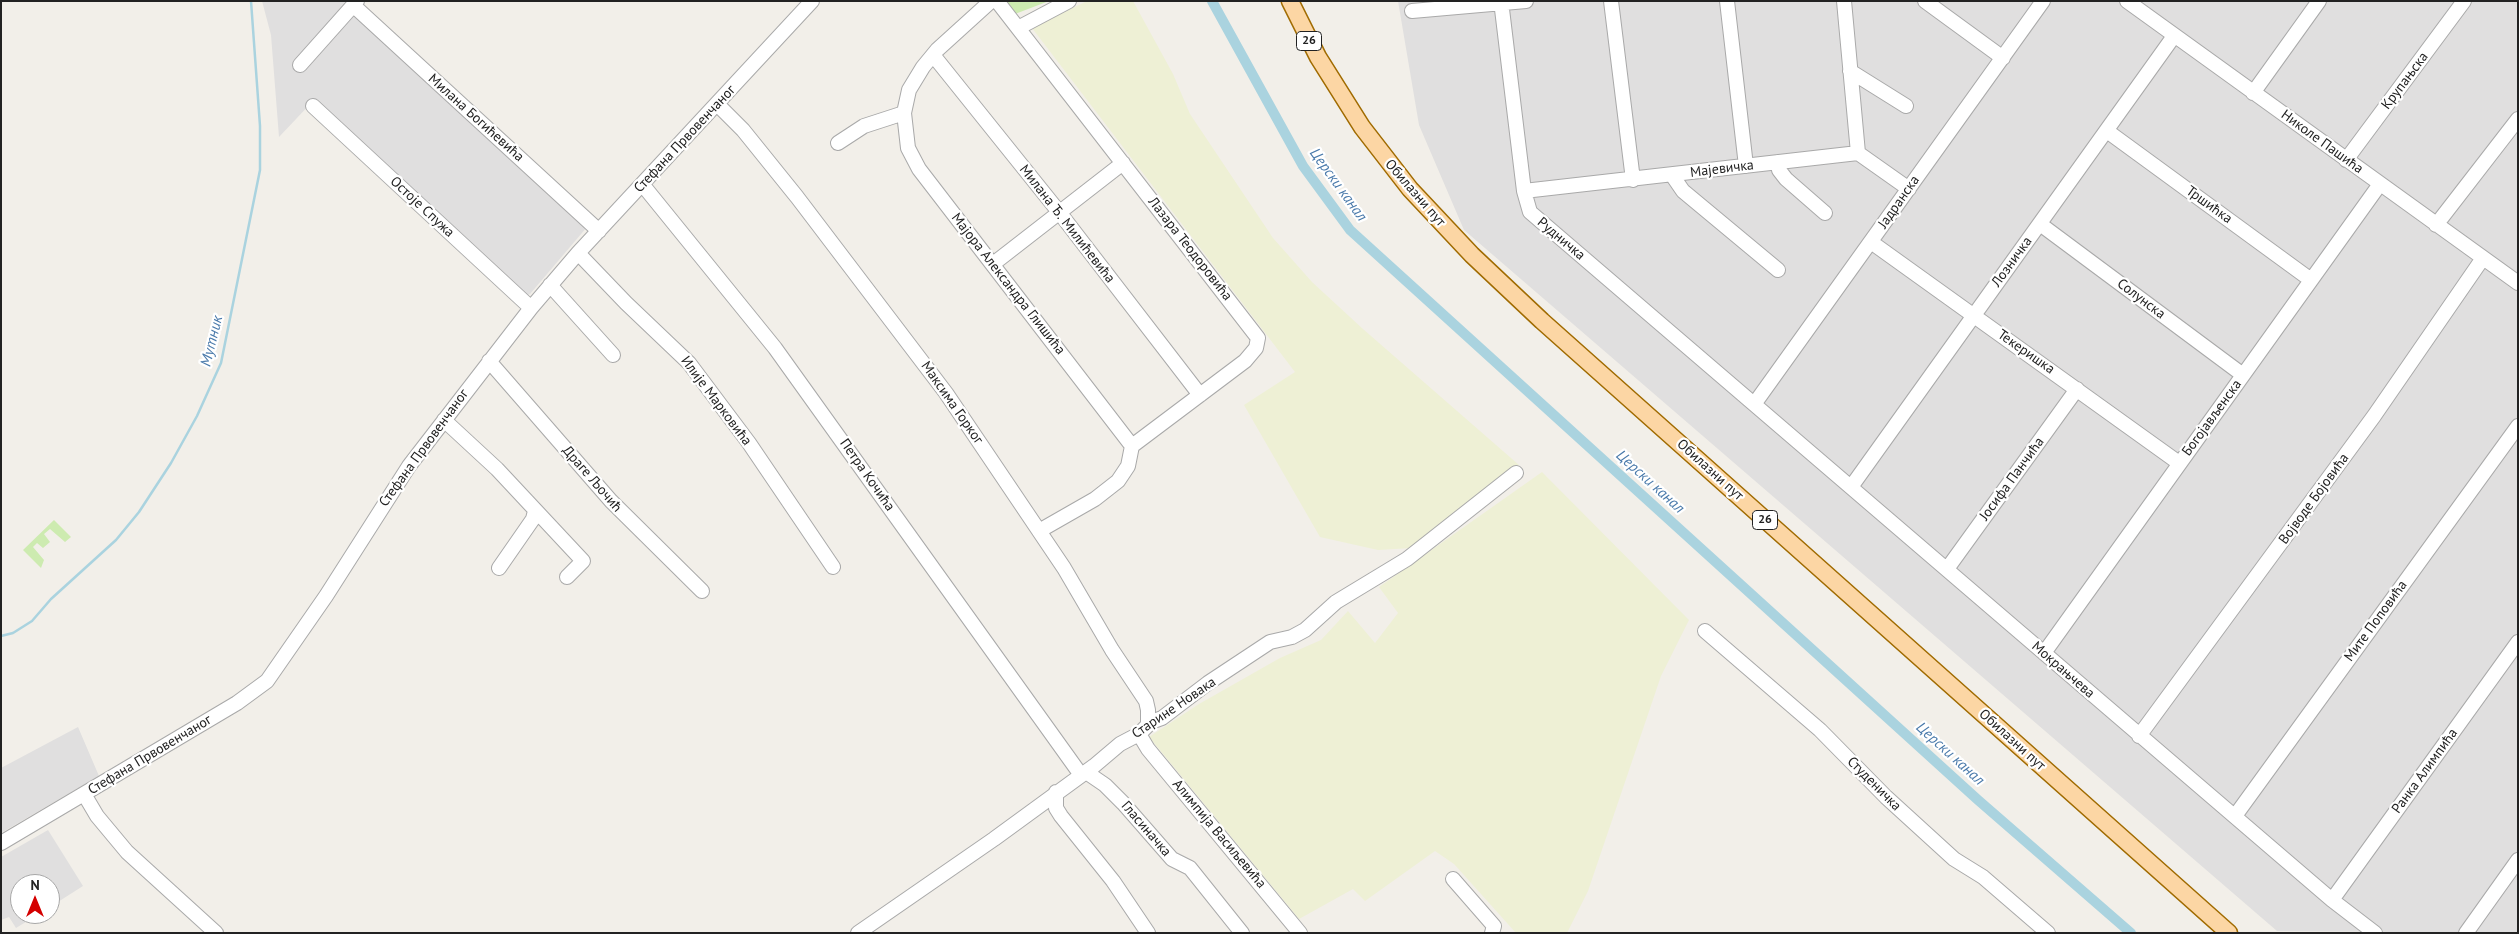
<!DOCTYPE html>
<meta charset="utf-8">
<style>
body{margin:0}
#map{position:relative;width:2519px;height:934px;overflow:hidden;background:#f2efe9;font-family:"PT Sans",sans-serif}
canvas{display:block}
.frame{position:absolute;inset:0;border:2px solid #222;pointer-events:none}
.north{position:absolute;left:10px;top:874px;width:50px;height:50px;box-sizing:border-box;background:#fff;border:1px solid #a7a7a7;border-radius:50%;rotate:0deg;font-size:14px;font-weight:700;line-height:20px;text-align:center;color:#222}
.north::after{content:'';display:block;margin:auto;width:18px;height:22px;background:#d40000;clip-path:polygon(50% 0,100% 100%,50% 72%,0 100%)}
</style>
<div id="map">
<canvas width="2519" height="934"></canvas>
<div class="frame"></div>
<div class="north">N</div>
</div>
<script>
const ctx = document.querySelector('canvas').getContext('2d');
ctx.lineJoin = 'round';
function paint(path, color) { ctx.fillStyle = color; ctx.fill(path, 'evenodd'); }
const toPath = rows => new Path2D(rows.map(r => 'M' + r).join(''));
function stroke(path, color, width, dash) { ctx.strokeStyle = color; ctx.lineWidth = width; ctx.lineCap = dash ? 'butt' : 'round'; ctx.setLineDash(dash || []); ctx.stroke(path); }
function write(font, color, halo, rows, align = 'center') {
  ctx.font = font + ' "PT Sans",sans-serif'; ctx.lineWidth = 4.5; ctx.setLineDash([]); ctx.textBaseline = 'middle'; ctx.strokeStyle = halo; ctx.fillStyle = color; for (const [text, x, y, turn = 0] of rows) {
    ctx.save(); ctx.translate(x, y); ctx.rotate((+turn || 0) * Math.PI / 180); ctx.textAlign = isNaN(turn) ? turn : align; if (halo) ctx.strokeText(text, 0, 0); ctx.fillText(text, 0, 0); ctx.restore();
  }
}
const residential = toPath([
 [262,1,351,1,347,17,355,16,587,227,530,294,526,296,314,100,279,137,271,35],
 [1398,1,2518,1,2518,933,2277,931,1464,230,1419,125],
 [78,727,99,776,1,833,1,768],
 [48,830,83,886,50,907,50,884,20,884,20,914,39,914,16,928,9,917,1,920,1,857]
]);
const farmland = toPath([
 [1087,1,1133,1,1173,74,1190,114,1273,238,1312,282,1363,329,1519,465,1412,548,1378,550,1320,537,1244,405,1295,372,1032,28],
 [1542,472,1689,620,1661,676,1588,891,1567,933,1516,933,1454,864,1435,851,1365,901,1353,889,1299,919,1149,737,1199,704,1280,658,1321,640,1348,611,1375,643,1398,613,1379,587]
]);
const grass = toPath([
 [1005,1,1049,1,1015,14],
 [54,520,71,537,65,542,50,529,44,534,50,542,43,548,37,543,33,547,44,560,41,568,23,550]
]);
const stream = toPath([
 [1,636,13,633,32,621,51,599,116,540,139,512,171,463,197,416,221,363,260,170,260,126,251,1]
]);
const canal = toPath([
 [1212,1,1303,166,1350,230,1978,800,2131,933]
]);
const minor = toPath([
 [997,1,1258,338,1256,348,1245,361,1132,446],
 [1501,1,1524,191,1530,212,2332,900,2375,933],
 [1611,1,1633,180],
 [1727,1,1746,166],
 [1844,1,1858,153],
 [1925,1,2003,58],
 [2127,1,2518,283],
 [353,5,599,231],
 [1412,11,1526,1],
 [1018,28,1069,1],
 [933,55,1059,212,1200,395],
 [300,65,357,1],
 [1850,71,1906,106],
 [2253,93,2319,1],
 [717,104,743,130,797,197,946,393,1064,568,1112,650,1146,701,1148,710,1148,725],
 [313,106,531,308],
 [904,113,908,148,919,169,1132,446],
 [2107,131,2311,280],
 [838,143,864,126,904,113,909,90,923,67,937,50,991,1],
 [2346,160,2464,1],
 [1778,162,1779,170,1786,179,1825,213],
 [1672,175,1683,191,1778,270],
 [642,184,775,348,1081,775],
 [1524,191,1858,153,1909,189],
 [2040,224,2243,375],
 [2436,225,2518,119],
 [1871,242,2179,463],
 [578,253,626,303,689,363,749,443,833,567],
 [993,264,1123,163],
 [550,285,613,355],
 [489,361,611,501,702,591],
 [1755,403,2043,1],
 [444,420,497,469,583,561,567,577],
 [1851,487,2174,36],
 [1039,531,1095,499,1118,481,1128,466,1132,446],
 [499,568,533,519,535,511],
 [1947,569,2077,389],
 [1705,631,1820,730,1886,797,1954,859,1983,877,2048,933],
 [2044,653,2380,184],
 [1139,734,1148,749,1300,933],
 [2139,736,2374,416,2483,258],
 [1086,772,1105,785,1123,803,1172,859,1190,868,1242,933],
 [1056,792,1056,808,1061,816,1113,881,1148,933],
 [84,794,97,816,127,852,216,933],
 [2235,816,2518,426],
 [1,843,237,703,267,681,326,596,409,466,531,308,578,253,812,1],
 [1453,879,1494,926,1492,933],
 [2332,900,2518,642],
 [858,933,994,839,1094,766,1120,744,1139,734,1151,722,1162,718,1208,683,1270,642,1292,637,1305,630,1336,602,1407,559,1516,473],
 [2466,933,2518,860]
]);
const major = toPath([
 [1290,1,1318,57,1362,127,1410,189,1472,255,1542,321,2229,933]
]);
const shields = [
 [1309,41,25],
 [1765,520,25]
];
const shieldNames = [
 ["26",1309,41],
 ["26",1765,520]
];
const streetNames = [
 ["Крупањска",2405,81,-53],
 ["Милана Богићевића",476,118,42],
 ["Стефана Првовенчаног",685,139,-47],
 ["Николе Пашића",2322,142,36],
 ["Мајевичка",1722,169,-7],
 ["Обилазни пут",1415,193,49],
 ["Јадранска",1899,202,-55],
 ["Тршићка",2209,205,36],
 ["Остоје Спужа",422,207,43],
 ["Милана Ђ. Милићевића",1067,224,52],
 ["Рудничка",1561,239,40],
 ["Лазара Теодоровића",1190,249,52],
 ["Лозничка",2012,262,-54],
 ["Мајора Александра Глишића",1008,284,52],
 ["Солунска",2141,299,37],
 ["Текеришка",2026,352,35],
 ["Илије Марковића",716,401,53],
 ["Максима Горког",952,403,55],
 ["Богојављенска",2212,418,-54],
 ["Стефана Првовенчаног",424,448,-54],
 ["Обилазни пут",1710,470,42],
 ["Петра Кочића",867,475,55],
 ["Драге Љочић",592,479,49],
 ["Јосифа Панчића",2012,479,-54],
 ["Војводе Бојовића",2314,499,-54],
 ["Мите Поповића",2376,621,-54],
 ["Мокрањчева",2063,670,41],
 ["Старине Новака",1174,708,-34],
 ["Обилазни пут",2012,740,42],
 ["Стефана Првовенчаног",150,755,-31],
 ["Ранка Алимпића",2425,771,-54],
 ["Студеничка",1874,784,45],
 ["Гласиначка",1146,829,49],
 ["Алимпија Васиљевића",1219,834,50]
];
const waterNames = [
 ["Церски канал",1338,185,54],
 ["Мутник",212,341,-76],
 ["Церски канал",1650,482,42],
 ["Церски канал",1950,754,42]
];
paint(residential, '#e0dfdf');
paint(farmland, '#eef0d5');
paint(grass, '#cdebb0');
stroke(stream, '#aad3df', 2.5);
stroke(canal, '#aad3df', 10);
stroke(minor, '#a9a9a9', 16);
stroke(major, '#a06b00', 19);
stroke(minor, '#fff', 14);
stroke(major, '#fcd6a4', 16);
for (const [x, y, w] of shields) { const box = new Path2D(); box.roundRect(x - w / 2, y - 9.5, w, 19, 4); ctx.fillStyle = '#fff'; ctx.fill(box); stroke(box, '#222', 1); }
write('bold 12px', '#222', null, shieldNames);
write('14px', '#222', '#fff', streetNames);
write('italic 15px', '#4a7aab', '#fff', waterNames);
</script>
